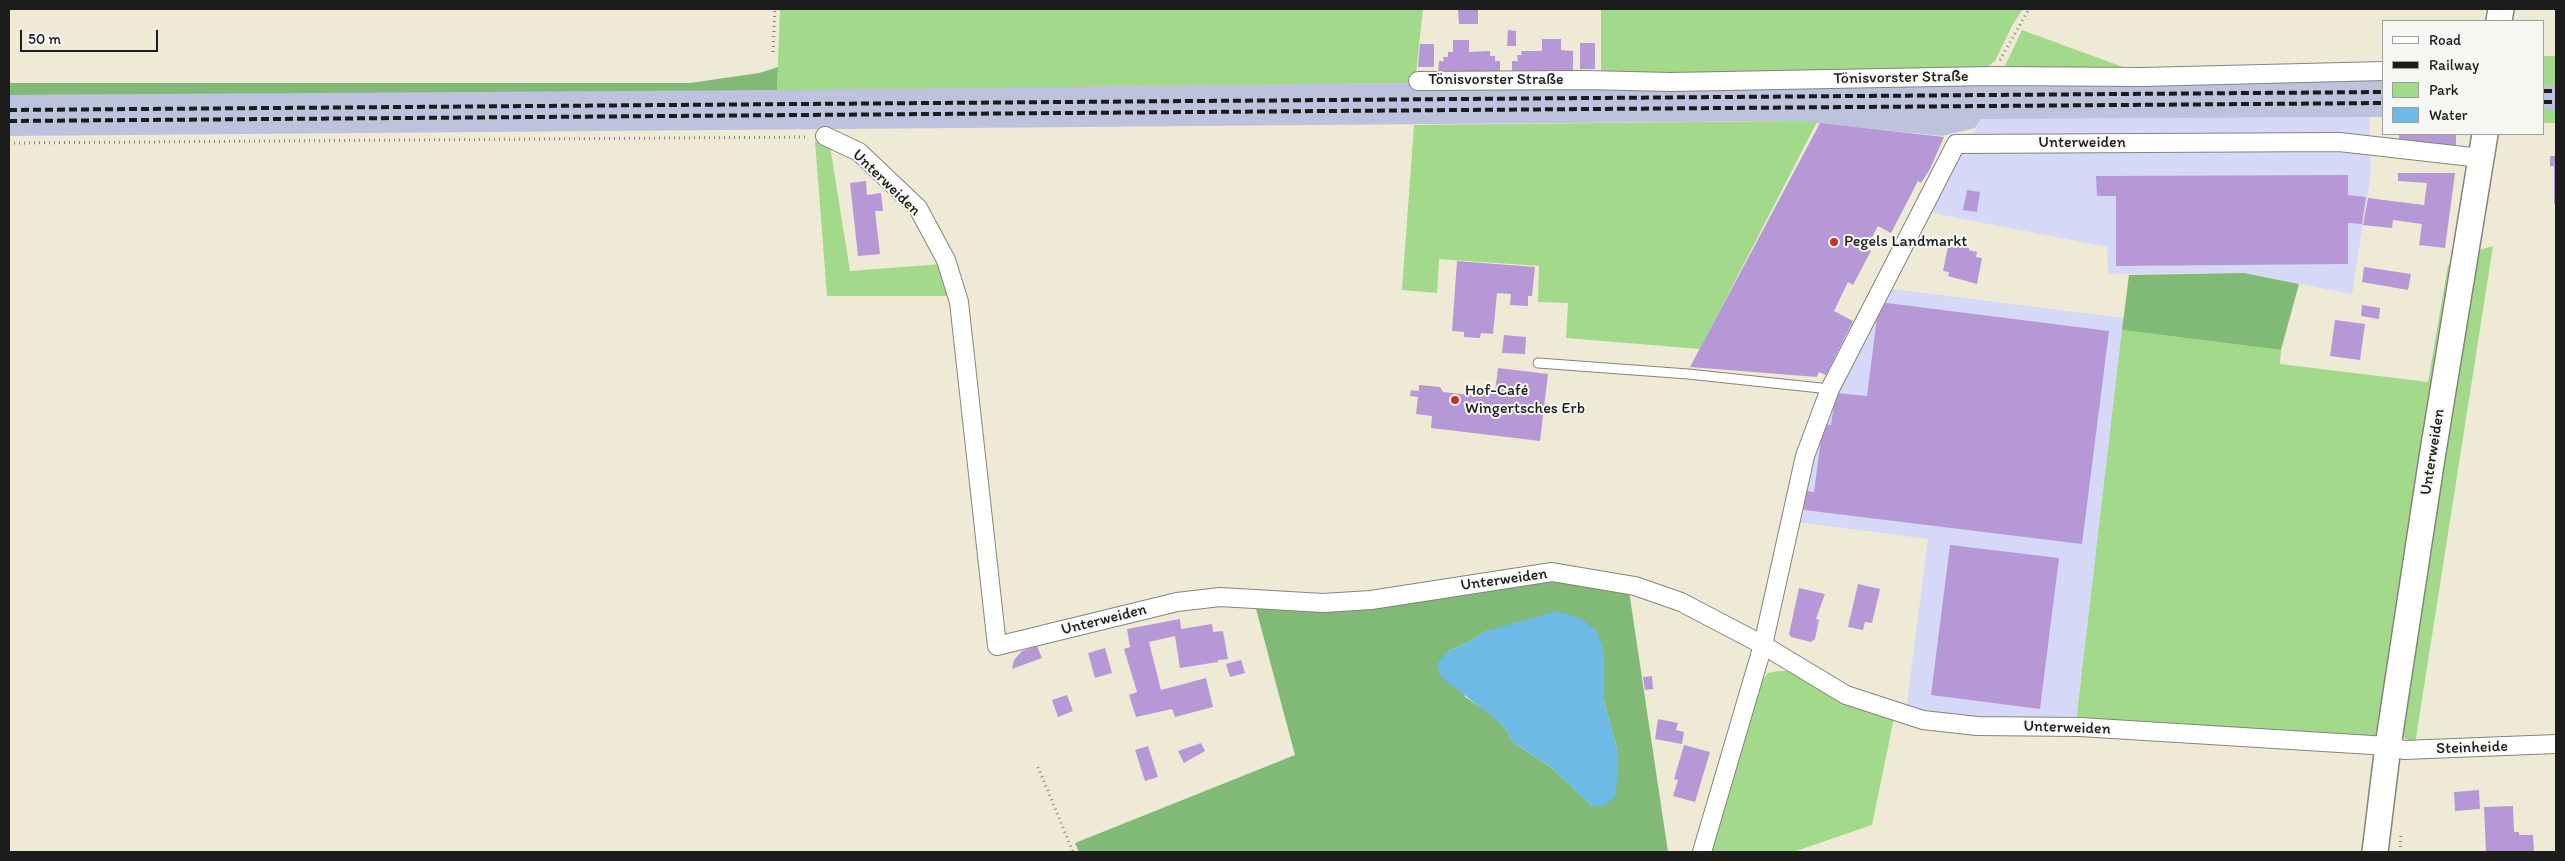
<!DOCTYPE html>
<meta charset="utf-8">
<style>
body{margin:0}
#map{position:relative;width:2565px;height:861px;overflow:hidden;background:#efead6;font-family:Itim,sans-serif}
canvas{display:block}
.frame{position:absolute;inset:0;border:10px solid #1c1c1c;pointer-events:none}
.legend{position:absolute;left:2382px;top:20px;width:162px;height:115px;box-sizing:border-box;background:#f6f6f2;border:1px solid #9f9f9c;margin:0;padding:6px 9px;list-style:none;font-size:15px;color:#1c1c1c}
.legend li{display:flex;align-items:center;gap:10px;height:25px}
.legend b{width:25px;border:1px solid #9f9f9c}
.scale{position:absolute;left:20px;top:30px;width:138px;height:22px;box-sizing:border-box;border:2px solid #1c1c1c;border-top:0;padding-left:6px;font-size:15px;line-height:18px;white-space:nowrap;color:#1c1c1c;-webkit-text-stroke:4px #f6f6f2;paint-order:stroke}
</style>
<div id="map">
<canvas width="2565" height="861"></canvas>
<div class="frame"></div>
<ul class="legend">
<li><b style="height:6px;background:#fff"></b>Road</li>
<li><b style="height:6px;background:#1c1c1c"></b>Railway</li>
<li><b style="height:14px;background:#a2d98a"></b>Park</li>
<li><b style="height:14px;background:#6ebae7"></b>Water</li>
</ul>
<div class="scale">50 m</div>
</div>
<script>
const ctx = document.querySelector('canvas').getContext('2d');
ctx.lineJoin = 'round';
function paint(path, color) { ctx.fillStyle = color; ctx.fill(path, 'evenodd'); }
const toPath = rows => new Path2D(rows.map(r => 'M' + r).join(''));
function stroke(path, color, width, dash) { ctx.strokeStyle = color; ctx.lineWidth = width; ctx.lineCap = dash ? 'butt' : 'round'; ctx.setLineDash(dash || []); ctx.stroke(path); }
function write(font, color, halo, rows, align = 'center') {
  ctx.font = font + ' Itim,sans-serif'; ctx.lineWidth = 4; ctx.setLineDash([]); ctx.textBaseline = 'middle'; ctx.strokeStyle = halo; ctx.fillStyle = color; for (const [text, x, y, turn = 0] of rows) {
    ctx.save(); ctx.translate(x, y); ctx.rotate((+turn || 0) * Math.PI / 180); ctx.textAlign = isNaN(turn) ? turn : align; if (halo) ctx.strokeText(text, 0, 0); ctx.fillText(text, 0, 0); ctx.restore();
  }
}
const built = toPath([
 [2369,117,2371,173,2352,294,2244,273,2108,274,2107,247,1927,212,1981,119],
 [1886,288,2124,318,2076,722,1969,720,1906,711,1928,539,1796,522,1810,461,1831,394]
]);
const industrial = toPath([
 [2384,75,2384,117,1981,119,1975,128,1942,136,1795,121,9,136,9,95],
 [2544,85,2556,85,2556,110,2544,110]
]);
const green = toPath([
 [780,9,1423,9,1415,83,777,90],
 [1601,9,2023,9,2013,24,1995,61,1980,72,1601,77],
 [2022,30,2134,71,2002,72],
 [2544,56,2556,56,2556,85,2544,85],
 [2544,110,2556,110,2556,123,2544,123],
 [1795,121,1817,122,1700,349,1566,338,1568,303,1538,302,1539,266,1439,259,1437,293,1402,290,1414,125],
 [815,141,830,146,850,271,942,264,952,296,827,296],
 [2493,246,2470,393,2415,744,2401,736,2479,250],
 [2448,265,2457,267,2385,732,2371,739,2076,722,2122,330,2281,350,2280,364,2428,382],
 [1778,671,1788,671,1894,718,1872,825,1793,852,1708,852,1761,682,1768,673]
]);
const forest = toPath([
 [778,67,777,90,9,95,9,83,690,83,759,73],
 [2244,273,2299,284,2281,350,2122,330,2129,275],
 [1545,576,1629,591,1668,852,1079,852,1075,843,1295,755,1255,605],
 [1486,631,1604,651,1604,701,1617,749,1592,806,1552,768,1513,742,1503,725,1485,710,1465,697,1448,651,1469,642]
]);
const water = toPath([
 [1557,611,1580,618,1597,631,1604,651,1604,701,1617,749,1618,773,1615,797,1604,806,1592,806,1552,768,1513,742,1503,725,1441,677,1437,664,1448,651,1469,642,1486,631]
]);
const building = toPath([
 [1458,9,1478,9,1478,24,1459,24],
 [1508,30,1516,31,1516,46,1507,46],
 [1542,39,1561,39,1561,50,1573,51,1573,72,1512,72,1512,61,1518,61,1517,55,1522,55,1521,51,1542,51],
 [1453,40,1469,40,1469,52,1490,51,1490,56,1495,56,1495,61,1500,61,1500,73,1438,73,1439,61,1444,61,1443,57,1448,57,1448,52,1453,52],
 [1580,43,1595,43,1595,69,1580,69],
 [1420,44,1434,44,1434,67,1418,67],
 [1820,123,1944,137,1930,169,1921,183,1918,181,1891,233,1878,226,1866,248,1871,251,1853,285,1848,282,1834,311,1853,321,1826,375,1819,372,1817,377,1690,367],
 [2399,134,2456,134,2456,148,2399,143],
 [2550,156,2556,156,2556,204,2554,204,2554,166,2550,166],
 [2398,173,2455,173,2445,248,2419,245,2422,224,2393,220,2392,228,2363,225,2368,198,2424,205,2427,183,2398,181],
 [2348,175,2348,195,2366,197,2362,224,2348,223,2348,264,2116,266,2116,196,2097,196,2096,176],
 [866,181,867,195,881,193,883,211,875,211,880,254,858,256,850,183],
 [1967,190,1980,192,1977,212,1963,210],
 [1955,245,1969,248,1969,250,1977,252,1976,257,1982,258,1977,284,1948,276,1949,272,1943,271,1948,246,1954,247],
 [1457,261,1535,267,1532,296,1528,296,1528,306,1510,305,1511,294,1497,293,1493,334,1481,333,1480,338,1464,337,1464,332,1452,331],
 [2364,267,2411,274,2408,290,2362,282],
 [1879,302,2109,331,2082,544,1804,510,1806,491,1814,492,1823,424,1831,425,1836,393,1867,396],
 [2362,305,2380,308,2379,319,2361,316],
 [2335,320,2365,324,2360,360,2330,356],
 [1504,335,1526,337,1525,354,1502,353],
 [1498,368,1548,374,1540,441,1431,428,1432,416,1416,414,1418,397,1410,396,1411,390,1419,391,1419,385,1440,387,1443,392,1481,396,1495,392],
 [1950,545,2059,558,2040,709,1931,695],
 [1858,584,1880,589,1872,623,1865,622,1863,630,1848,627],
 [1799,588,1825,594,1816,619,1819,620,1815,639,1811,642,1791,637,1789,634],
 [1180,619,1181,629,1212,624,1213,632,1223,631,1228,659,1218,660,1218,662,1180,668,1175,636,1149,642,1161,690,1206,678,1213,707,1175,717,1172,709,1136,717,1129,695,1137,692,1124,649,1130,647,1127,629],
 [1037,646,1042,658,1012,669,1014,660,1022,651],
 [1105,648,1112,673,1095,678,1088,653],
 [1241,660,1245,673,1230,677,1226,664],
 [1652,676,1653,689,1645,690,1643,677],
 [1067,695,1073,711,1058,717,1052,700],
 [1658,719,1678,723,1676,730,1684,732,1682,744,1655,739],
 [1201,743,1205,751,1184,763,1178,751],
 [1684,745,1710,752,1695,802,1673,796,1678,780,1674,779],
 [1148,746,1158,777,1145,781,1135,750],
 [2479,790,2480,809,2455,811,2454,792],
 [2513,806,2514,832,2519,832,2519,835,2533,835,2534,852,2486,852,2484,807]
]);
const path = toPath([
 [773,52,775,9],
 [2000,60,2029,9],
 [9,143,809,137],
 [1038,767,1073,852],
 [2400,852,2401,833]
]);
const lane = toPath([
 [1538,363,1688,374,1830,389]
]);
const street = toPath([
 [1418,81,1586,80,1671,82,1991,76,2142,77,2384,71],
 [825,136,859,152,918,208,946,260,959,302,997,646,1177,602,1220,597,1323,603,1371,600,1552,572,1635,586,1681,602,1763,645,1846,695,1923,720,1977,726,2080,727,2388,746,2404,750,2556,744],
 [1702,852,1763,645,1805,456,1830,389,1956,144,2339,142,2481,158]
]);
const secondary = toPath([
 [2499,21,2501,9],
 [2375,852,2388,746,2431,464,2485,134]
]);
const rail = toPath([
 [2544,91,2556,91],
 [2544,102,2556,102],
 [9,110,2384,92],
 [9,121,2384,103]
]);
const markers = [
 [1834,242,5,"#c8321e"],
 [1455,400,5,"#c8321e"]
];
const streetNames = [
 ["Tönisvorster Straße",1901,78,-1],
 ["Tönisvorster Straße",1496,80],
 ["Unterweiden",2082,143],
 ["Unterweiden",886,183,44],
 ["Unterweiden",2433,452,-81],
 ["Unterweiden",1504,580,-8],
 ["Unterweiden",1104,620,-14],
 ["Unterweiden",2067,728,2],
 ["Steinheide",2472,748,-2]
];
const poiNames = [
 ["Pegels Landmarkt",1844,242],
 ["Hof-Café",1465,391],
 ["Wingertsches Erb",1465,409]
];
paint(built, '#d6d8f8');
paint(industrial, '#bec3dd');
paint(green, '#a2d98a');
paint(forest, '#81b976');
paint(water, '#6ebae7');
paint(building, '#b798d7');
stroke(lane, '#868379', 11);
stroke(street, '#868379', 20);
stroke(secondary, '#868379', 28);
stroke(path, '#868379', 3, [1, 4]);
stroke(lane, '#fff', 9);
stroke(street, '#fff', 18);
stroke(secondary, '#fff', 25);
stroke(rail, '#1c1c1c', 4, [8, 4]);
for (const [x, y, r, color] of markers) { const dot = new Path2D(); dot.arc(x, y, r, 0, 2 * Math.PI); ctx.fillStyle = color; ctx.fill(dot); stroke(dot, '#f6f6f2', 2); }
write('16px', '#1c1c1c', '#f6f6f2', streetNames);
write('16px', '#1c1c1c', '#f6f6f2', poiNames, 'left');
</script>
